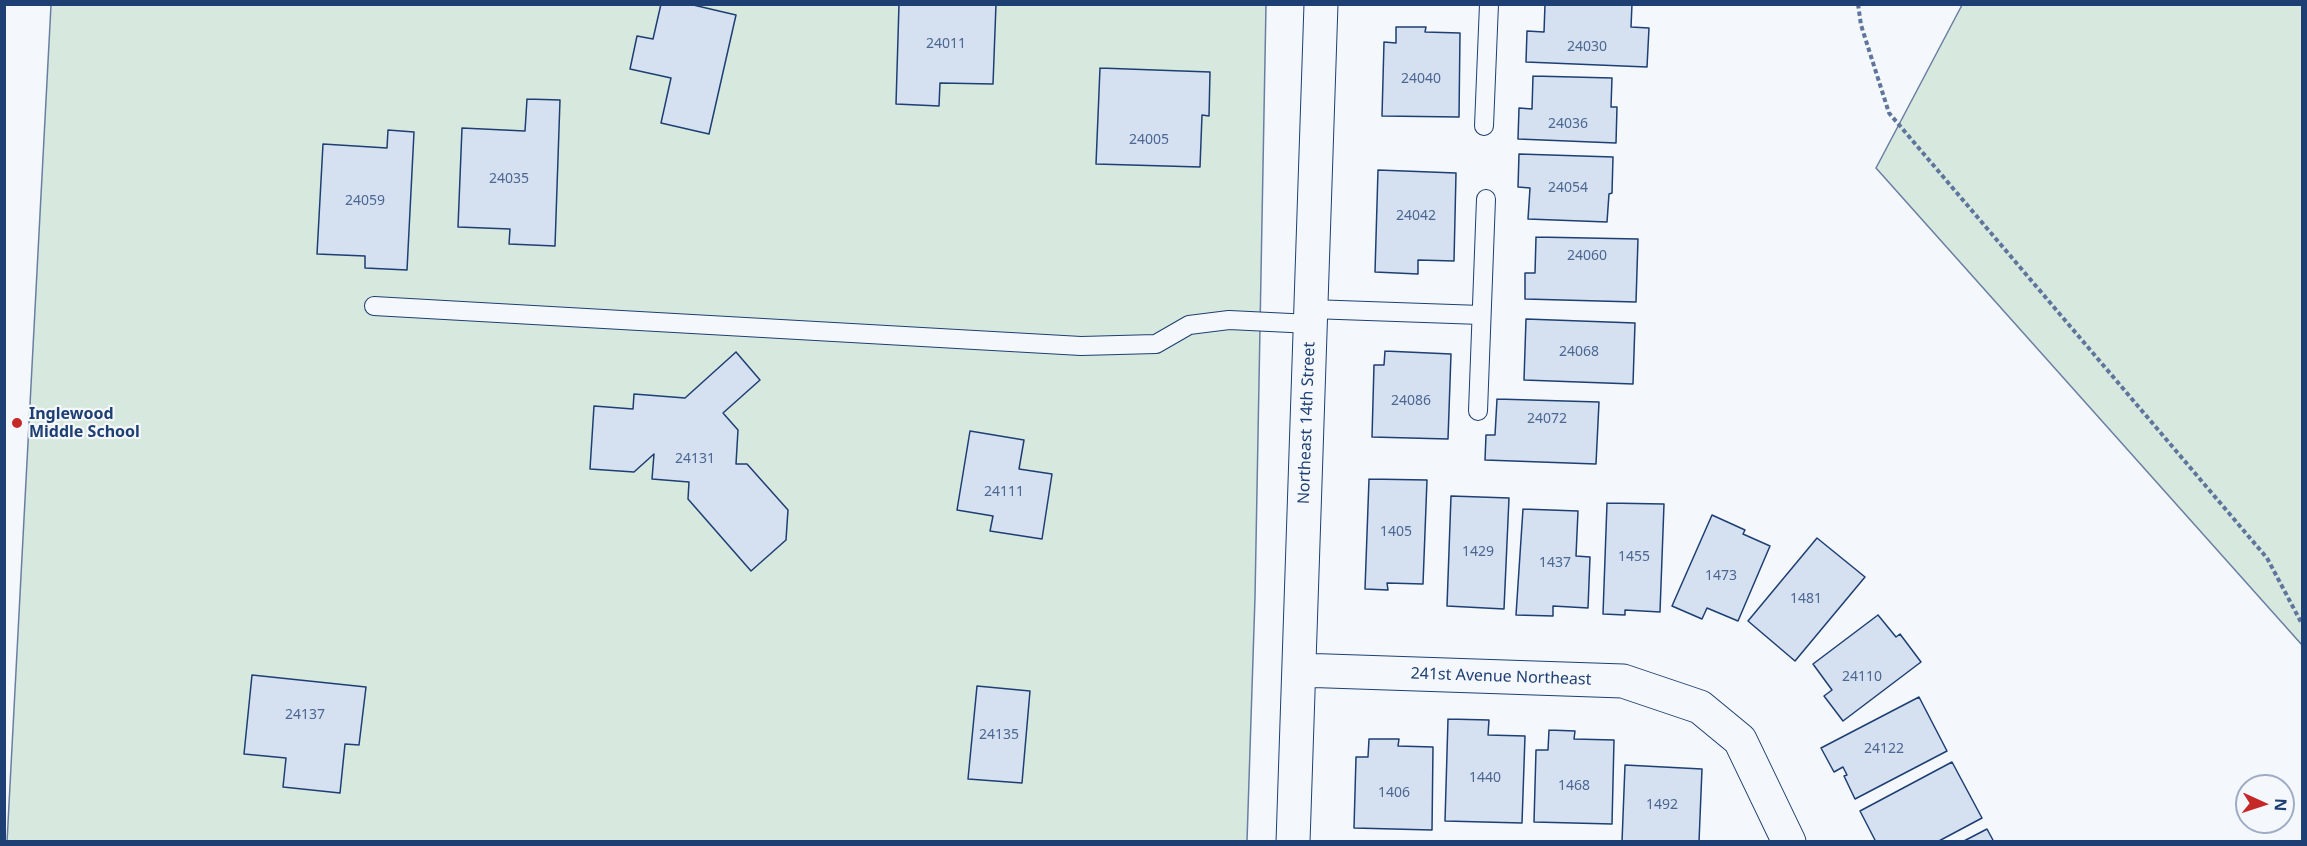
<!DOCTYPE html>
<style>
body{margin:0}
#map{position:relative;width:2307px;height:846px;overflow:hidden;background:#f4f7fb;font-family:"Noto Sans",sans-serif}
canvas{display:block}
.frame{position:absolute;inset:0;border:6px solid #1d3f73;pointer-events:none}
.north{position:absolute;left:2235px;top:774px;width:60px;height:60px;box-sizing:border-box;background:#f4f7fb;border:2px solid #9eadc5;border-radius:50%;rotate:93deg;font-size:16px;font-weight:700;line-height:24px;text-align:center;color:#1d3f73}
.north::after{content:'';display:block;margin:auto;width:21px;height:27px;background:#c62828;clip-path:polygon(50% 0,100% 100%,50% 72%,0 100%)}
</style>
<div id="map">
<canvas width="2307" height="846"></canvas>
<div class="frame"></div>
<div class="north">N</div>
</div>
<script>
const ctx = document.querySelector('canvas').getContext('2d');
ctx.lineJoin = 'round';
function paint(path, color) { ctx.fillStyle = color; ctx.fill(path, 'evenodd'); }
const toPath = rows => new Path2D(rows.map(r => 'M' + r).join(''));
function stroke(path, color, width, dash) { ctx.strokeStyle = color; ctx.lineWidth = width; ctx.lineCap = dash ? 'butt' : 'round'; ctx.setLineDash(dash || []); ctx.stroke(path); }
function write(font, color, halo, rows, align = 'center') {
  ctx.font = font + ' "Noto Sans",sans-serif'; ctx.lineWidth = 4.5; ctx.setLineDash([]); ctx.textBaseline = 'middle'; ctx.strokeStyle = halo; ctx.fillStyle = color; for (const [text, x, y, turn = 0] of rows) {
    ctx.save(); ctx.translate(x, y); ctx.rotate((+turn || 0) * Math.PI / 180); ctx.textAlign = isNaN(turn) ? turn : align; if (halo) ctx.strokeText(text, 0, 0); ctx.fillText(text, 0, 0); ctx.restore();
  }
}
const green = toPath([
 [51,5,1266,5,1255,597,1247,841,7,842,51,5],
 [1962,5,2302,5,2302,645,1876,168,1962,5]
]);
const building = toPath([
 [661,4,689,4,736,15,709,134,661,123,671,78,630,69,637,36,653,39,661,4],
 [899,4,996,4,993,84,940,83,939,106,896,104,899,4],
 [1545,4,1632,4,1631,27,1649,28,1647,67,1526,62,1527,31,1544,32,1545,4],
 [1396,27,1426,27,1425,32,1460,33,1459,117,1382,116,1384,42,1396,43,1396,27],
 [1100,68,1210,72,1209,116,1202,115,1200,167,1096,164,1100,68],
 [1533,76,1612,78,1611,107,1617,107,1616,143,1518,139,1519,108,1532,109,1533,76],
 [527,99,560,100,555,246,509,244,510,229,458,227,462,128,525,131,527,99],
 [388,130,414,132,407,270,365,268,365,256,317,254,323,144,387,148,388,130],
 [1519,154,1613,157,1612,193,1609,194,1607,222,1528,219,1530,188,1518,187,1519,154],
 [1378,170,1456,173,1454,261,1418,260,1418,274,1375,272,1378,170],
 [1536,237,1638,239,1636,302,1525,299,1525,273,1535,273,1536,237],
 [1526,319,1635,323,1633,384,1524,380,1526,319],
 [1385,351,1451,354,1448,439,1372,437,1374,365,1384,365,1385,351],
 [736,352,760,380,723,413,738,430,736,464,747,464,788,510,786,540,751,571,688,499,689,482,652,479,654,454,634,472,590,469,594,406,633,409,634,394,685,398,736,352],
 [1497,399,1599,402,1596,464,1485,460,1486,435,1495,435,1497,399],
 [970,431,1024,440,1019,469,1052,474,1042,539,990,531,993,516,957,510,970,431],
 [1369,479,1427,480,1423,584,1387,583,1388,590,1365,589,1369,479],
 [1451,496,1509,498,1504,609,1447,606,1451,496],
 [1607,503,1664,504,1660,612,1625,610,1625,615,1603,614,1607,503],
 [1523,509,1578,511,1576,556,1590,557,1588,608,1553,606,1553,616,1516,615,1523,509],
 [1712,515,1745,530,1743,534,1770,546,1738,621,1707,608,1702,619,1672,606,1712,515],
 [1817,538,1865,577,1795,661,1748,621,1817,538],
 [1878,615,1896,637,1900,634,1921,662,1843,721,1824,696,1832,690,1813,664,1878,615],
 [252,675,366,687,359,745,345,744,340,793,283,787,286,758,244,754,252,675],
 [977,686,1030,691,1022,783,968,779,977,686],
 [1919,697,1947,751,1855,799,1844,776,1847,775,1843,767,1834,772,1821,748,1919,697],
 [1448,719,1489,720,1488,735,1525,736,1522,823,1445,821,1448,719],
 [1549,730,1575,731,1574,739,1614,740,1612,824,1534,822,1536,750,1548,750,1549,730],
 [1369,739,1399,739,1398,746,1433,747,1432,830,1354,828,1356,757,1368,757,1369,739],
 [1952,762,1982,818,1937,842,1876,842,1860,811,1952,762],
 [1625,765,1702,769,1699,842,1622,842,1625,765],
 [1987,829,1994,842,1962,842,1987,829]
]);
const path = toPath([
 [1858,4,1861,25,1889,113,2267,558,2302,624]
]);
const lane = toPath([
 [1484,126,1489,4],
 [374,306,1081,346,1156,344,1189,325,1229,320,1311,324],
 [1311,309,1481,315],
 [1478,411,1486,199]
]);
const street = toPath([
 [1299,670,1623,681,1700,707,1740,740,1789,842],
 [1293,842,1321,4]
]);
const markers = [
 [17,423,6,"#c62828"]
];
const numberNames = [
 ["24011",946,44],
 ["24030",1587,47],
 ["24040",1421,79],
 ["24036",1568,124],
 ["24005",1149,140],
 ["24035",509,179],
 ["24054",1568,188],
 ["24059",365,201],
 ["24042",1416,216],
 ["24060",1587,256],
 ["24068",1579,352],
 ["24086",1411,401],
 ["24072",1547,419],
 ["24131",695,459],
 ["24111",1004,492],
 ["1405",1396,532],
 ["1429",1478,552],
 ["1455",1634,557],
 ["1437",1555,563],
 ["1473",1721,576],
 ["1481",1806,599],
 ["24110",1862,677],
 ["24137",305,715],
 ["24135",999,735],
 ["24122",1884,749],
 ["1440",1485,778],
 ["1468",1574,786],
 ["1406",1394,793],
 ["1492",1662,805]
];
const poiNames = [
 ["Inglewood",29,414],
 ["Middle School",29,432]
];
const streetNames = [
 ["Northeast 14th Street",1307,423,-88],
 ["241st Avenue Northeast",1501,677,2]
];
paint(green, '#d7e8df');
stroke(green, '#687fa3', 1.5);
paint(building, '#d5e0f0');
stroke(building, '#1d3f73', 1.5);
stroke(lane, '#1d3f73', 20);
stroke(street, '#1d3f73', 35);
stroke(path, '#5e769c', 4, [4.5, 3]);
stroke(lane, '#f4f7fb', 18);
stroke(street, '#f4f7fb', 33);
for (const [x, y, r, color] of markers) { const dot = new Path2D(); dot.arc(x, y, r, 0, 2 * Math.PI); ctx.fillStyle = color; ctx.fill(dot); stroke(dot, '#f4f7fb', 2); }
write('14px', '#4b6792', null, numberNames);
write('bold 16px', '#1d3f73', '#f4f7fb', poiNames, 'left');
write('16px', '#1d3f73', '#f4f7fb', streetNames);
</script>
